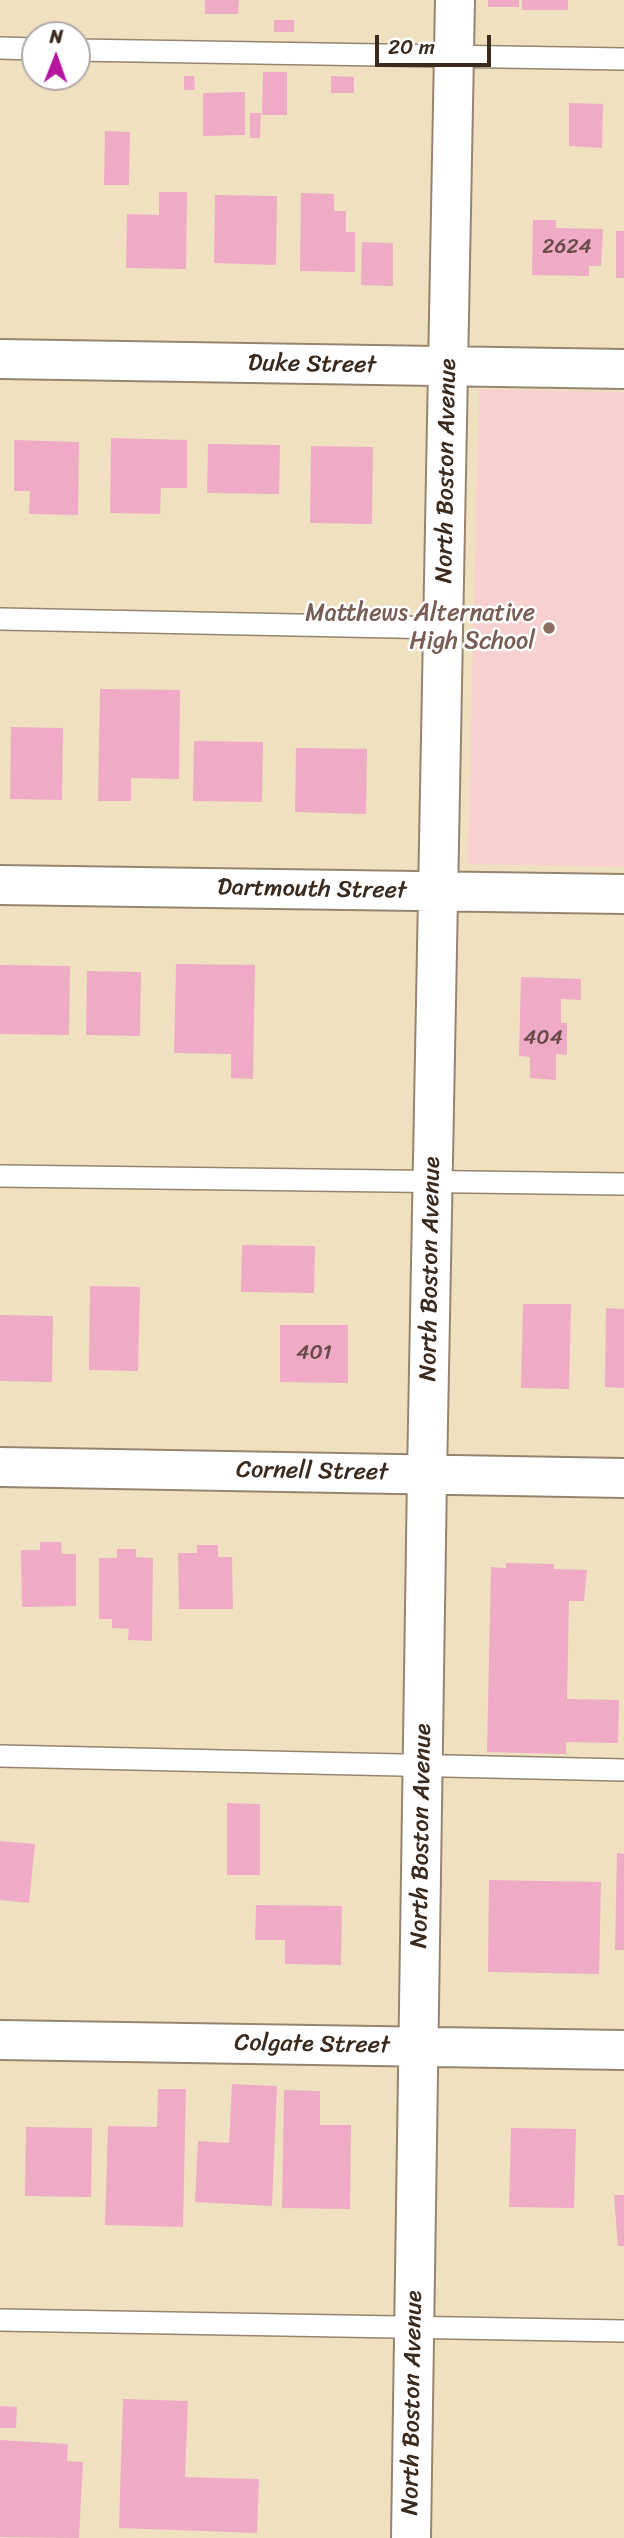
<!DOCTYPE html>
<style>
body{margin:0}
#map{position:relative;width:624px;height:2538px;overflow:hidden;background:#efe0c0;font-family:Sriracha,sans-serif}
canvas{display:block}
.north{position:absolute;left:21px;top:21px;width:70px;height:70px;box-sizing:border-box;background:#fff;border:2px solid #b1aaa5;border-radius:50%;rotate:1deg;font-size:19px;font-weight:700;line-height:28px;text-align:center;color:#3b2a1e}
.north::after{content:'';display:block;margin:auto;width:24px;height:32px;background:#b5179e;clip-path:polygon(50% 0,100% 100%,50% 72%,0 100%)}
.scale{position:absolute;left:375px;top:35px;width:116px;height:32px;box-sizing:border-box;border:4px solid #3b2a1e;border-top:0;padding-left:9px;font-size:21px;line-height:24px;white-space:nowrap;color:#3b2a1e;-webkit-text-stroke:5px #fff;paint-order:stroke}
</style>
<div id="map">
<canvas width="624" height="2538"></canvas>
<div class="north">N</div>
<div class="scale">20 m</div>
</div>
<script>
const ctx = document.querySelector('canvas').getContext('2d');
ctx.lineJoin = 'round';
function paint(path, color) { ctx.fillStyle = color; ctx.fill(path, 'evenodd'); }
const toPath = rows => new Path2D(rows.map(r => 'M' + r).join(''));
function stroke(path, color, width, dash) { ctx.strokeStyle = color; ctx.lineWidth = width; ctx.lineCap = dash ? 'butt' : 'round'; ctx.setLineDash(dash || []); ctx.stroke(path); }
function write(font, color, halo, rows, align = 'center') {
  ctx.font = font + ' Sriracha,sans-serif'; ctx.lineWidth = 5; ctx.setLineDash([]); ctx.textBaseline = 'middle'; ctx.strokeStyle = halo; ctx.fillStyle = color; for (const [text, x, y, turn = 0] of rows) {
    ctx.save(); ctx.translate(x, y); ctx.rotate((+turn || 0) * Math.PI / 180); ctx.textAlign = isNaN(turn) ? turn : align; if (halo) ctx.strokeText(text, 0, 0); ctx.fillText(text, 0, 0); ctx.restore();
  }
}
const built = toPath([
 [479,389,624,392,624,867,468,864]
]);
const building = toPath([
 [205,0,239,0,238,14,205,14],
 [488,0,519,0,519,7,488,7],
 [522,0,568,0,568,10,522,10],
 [274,20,294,20,294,32,274,32],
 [263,72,287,72,287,115,262,115],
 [184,76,194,76,195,90,184,90],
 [331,76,354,77,354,93,331,93],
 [245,92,245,135,203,136,203,93],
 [569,103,603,104,602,148,569,146],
 [250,113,261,113,260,138,250,138],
 [105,131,130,132,129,185,104,185],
 [159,192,187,192,186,269,126,268,127,214,159,215],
 [301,193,334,194,334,211,346,211,346,232,355,232,355,272,300,271],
 [215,195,277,196,276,265,214,263],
 [533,220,556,220,556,228,603,229,601,266,589,266,589,276,532,275],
 [616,231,624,231,624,278,616,278],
 [362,242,393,243,393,286,361,285],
 [111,438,187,440,187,488,161,488,160,514,110,513],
 [14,440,79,442,78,515,29,514,30,491,14,491],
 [208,444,280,445,279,494,207,493],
 [311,446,373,447,372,524,310,523],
 [100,689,180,690,179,779,131,778,131,801,98,801],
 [11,727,63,728,62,800,10,799],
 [194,741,263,742,262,802,193,801],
 [296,748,367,749,366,814,295,812],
 [176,964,255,965,253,1079,231,1078,231,1054,174,1053],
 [0,965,70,966,69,1035,0,1034],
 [87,971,141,972,140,1036,86,1035],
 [521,977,581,979,581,1000,561,999,561,1023,567,1023,567,1055,556,1054,556,1080,530,1078,530,1057,519,1056],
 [242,1245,315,1246,314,1293,241,1292],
 [90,1286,140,1287,138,1371,89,1370],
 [523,1304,571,1304,569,1389,521,1388],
 [606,1308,624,1309,624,1388,605,1387],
 [0,1315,53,1316,52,1382,0,1381],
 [280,1325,348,1325,348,1383,280,1382],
 [40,1542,61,1542,62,1554,76,1554,76,1606,22,1607,21,1550,40,1550],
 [197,1545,218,1545,218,1557,232,1557,233,1609,179,1609,178,1553,197,1553],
 [117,1549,136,1549,136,1557,153,1558,152,1641,128,1640,129,1629,112,1628,112,1619,99,1619,99,1558,117,1558],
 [506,1563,554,1564,554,1569,587,1570,584,1601,569,1601,567,1699,619,1700,618,1743,566,1742,566,1754,487,1752,491,1567,506,1568],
 [227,1803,260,1804,260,1875,227,1875],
 [0,1841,35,1844,29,1903,0,1900],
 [617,1853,624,1854,624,1950,615,1950],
 [489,1880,601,1882,599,1974,488,1972],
 [256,1905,342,1906,341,1965,285,1964,285,1940,255,1940],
 [232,2084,277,2086,272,2206,195,2202,198,2141,229,2143],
 [158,2089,186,2089,183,2227,105,2225,108,2126,157,2127],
 [284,2090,320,2091,320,2125,351,2125,350,2209,282,2208],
 [26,2127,92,2128,91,2197,25,2196],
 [511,2128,576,2129,574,2208,509,2207],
 [614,2195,624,2195,624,2246,618,2246],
 [123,2399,188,2401,185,2477,259,2479,257,2533,119,2528],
 [0,2406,17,2407,16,2428,0,2428],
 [0,2440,68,2444,67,2461,83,2462,79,2538,0,2537]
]);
const service = toPath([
 [0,48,35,49],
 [77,50,624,59],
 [0,619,444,628],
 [0,1176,624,1184],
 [0,1756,624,1770],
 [0,2320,624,2331]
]);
const minor = toPath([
 [0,359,624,369],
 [0,885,624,894],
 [0,1467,624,1478],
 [0,2040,624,2050],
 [411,2538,427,1475,455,0]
]);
const markers = [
 [549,628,7,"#8d6e63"]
];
const numberNames = [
 ["2624",567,248],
 ["404",543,1039],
 ["401",314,1354]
];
const streetNames = [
 ["Duke Street",312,365,1],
 ["North Boston Avenue",447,471,-89],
 ["Dartmouth Street",312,890,1],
 ["North Boston Avenue",431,1269,-89],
 ["Cornell Street",312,1472,1],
 ["North Boston Avenue",422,1836,-89],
 ["Colgate Street",312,2045,1],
 ["North Boston Avenue",413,2403,-89]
];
const educationNames = [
 ["Matthews Alternative",535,614],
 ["High School",535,642]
];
paint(built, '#f7d0cf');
paint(building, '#efabc6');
stroke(service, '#95856f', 24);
stroke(minor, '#95856f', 42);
stroke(service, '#fff', 21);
stroke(minor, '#fff', 38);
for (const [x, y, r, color] of markers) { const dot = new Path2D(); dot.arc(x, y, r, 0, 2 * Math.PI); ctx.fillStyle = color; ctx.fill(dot); stroke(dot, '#fff', 2.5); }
write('21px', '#684a48', null, numberNames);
write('24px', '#3b2a1e', '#fff', streetNames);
write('24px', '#785e54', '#fff', educationNames, 'right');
</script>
